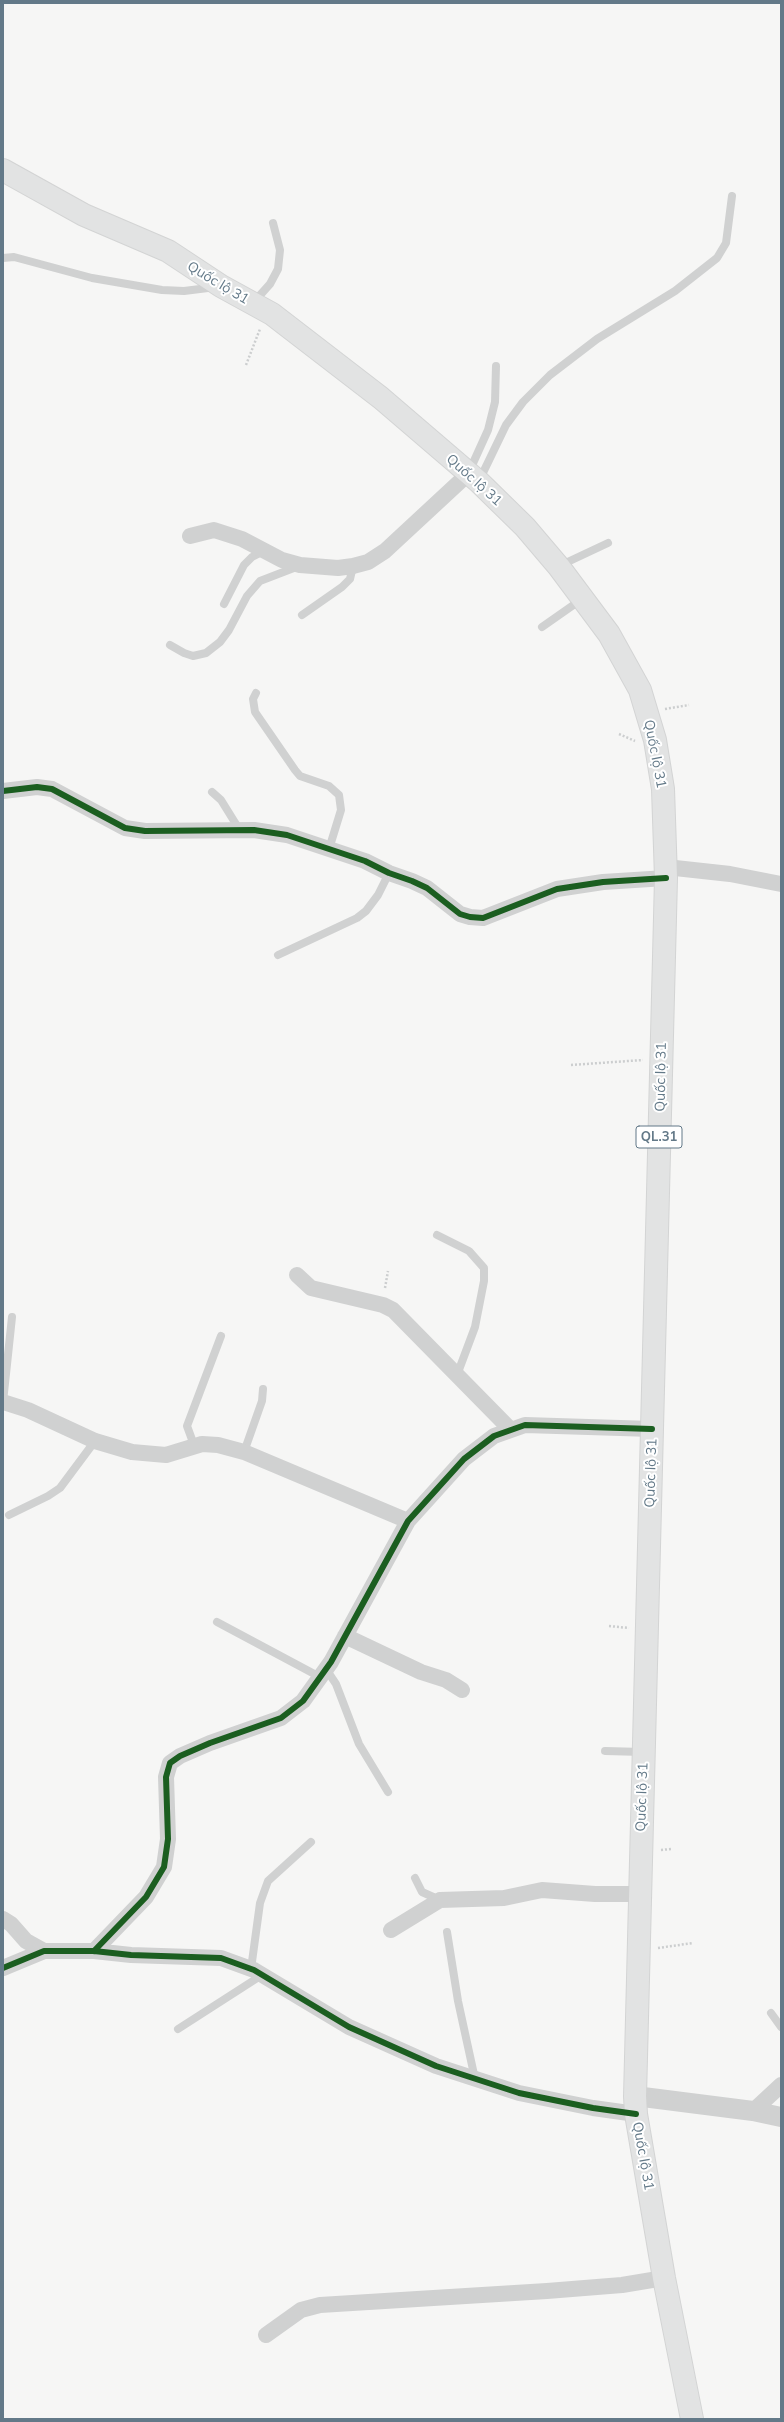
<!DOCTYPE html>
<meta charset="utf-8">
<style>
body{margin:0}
#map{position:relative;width:784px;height:2422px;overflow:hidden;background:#f6f6f5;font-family:Mulish,sans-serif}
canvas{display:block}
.frame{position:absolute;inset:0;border:4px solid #637988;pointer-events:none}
</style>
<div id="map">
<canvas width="784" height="2422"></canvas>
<div class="frame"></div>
</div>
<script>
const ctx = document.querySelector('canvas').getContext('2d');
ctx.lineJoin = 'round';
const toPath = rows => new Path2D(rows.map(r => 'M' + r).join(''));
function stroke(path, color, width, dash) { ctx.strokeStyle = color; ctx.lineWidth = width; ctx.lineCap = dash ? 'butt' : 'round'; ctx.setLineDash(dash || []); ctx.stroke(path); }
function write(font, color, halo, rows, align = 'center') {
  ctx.font = font + ' Mulish,sans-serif'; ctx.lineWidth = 4; ctx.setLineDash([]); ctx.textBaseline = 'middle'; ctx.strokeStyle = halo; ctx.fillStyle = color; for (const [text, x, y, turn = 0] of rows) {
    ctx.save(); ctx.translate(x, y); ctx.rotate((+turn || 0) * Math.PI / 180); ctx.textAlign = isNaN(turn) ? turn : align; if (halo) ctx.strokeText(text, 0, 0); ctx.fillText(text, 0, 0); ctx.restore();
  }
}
const path = toPath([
 [246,365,260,329],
 [665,709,689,705],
 [619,734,635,741],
 [571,1065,643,1060],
 [385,1288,388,1271],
 [609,1626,629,1628],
 [661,1850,671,1849],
 [658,1948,693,1943]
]);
const service = toPath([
 [3,258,14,257,92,278,162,290,184,291,216,287],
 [253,303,270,284,278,269,280,250,273,223],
 [469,472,488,430,495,402,496,366],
 [479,481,506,425,523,402,550,375,597,339,675,291,717,258,726,243,732,196],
 [559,566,608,543],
 [224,604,244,565,252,557,264,551],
 [302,615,342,587,350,579,353,566],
 [542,627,582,599],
 [170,645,184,653,193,656,206,653,220,642,229,630,247,596,260,581,299,566],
 [256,693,253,699,255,712,295,770,300,776,329,786,339,795,341,810,329,849],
 [212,792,221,800,239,829],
 [278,955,357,918,366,911,378,895,389,873],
 [437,1235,469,1251,484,1268,484,1281,475,1327,457,1375],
 [3,1402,12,1317],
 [194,1445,187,1426,221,1336],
 [244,1452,262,1401,263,1389],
 [9,1515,48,1496,60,1488,95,1441],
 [217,1622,320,1677],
 [326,1669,336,1684,359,1744,388,1792],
 [605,1751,643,1752],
 [415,1878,422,1892,440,1900],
 [447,1932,458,2001,475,2079],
 [251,1969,260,1903,268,1881,311,1842],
 [771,2013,781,2027],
 [178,2029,262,1975]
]);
const minor = toPath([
 [190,536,214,530,242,539,282,560,300,565,338,568,353,566,368,562,385,551,468,474],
 [3,791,37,787,52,789,125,828,145,831,254,830,287,835,365,861,389,873,412,881,427,888,460,914,470,917,483,918,557,889,603,882,666,878],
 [666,867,730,874,781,884],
 [297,1275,311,1288,383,1305,393,1310,510,1429],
 [3,1402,28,1410,95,1441,132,1452,166,1455,202,1444,218,1445,244,1452,408,1521],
 [345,1636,421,1672,446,1680,462,1690],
 [3,1919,11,1924,26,1941,44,1951],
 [391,1930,440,1900,504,1898,542,1890,595,1894,639,1894],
 [94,1951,146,1897,164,1867,168,1839,166,1777,170,1763,180,1756,210,1743,281,1718,303,1701,331,1662,408,1521,464,1459,494,1436,525,1425,652,1429],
 [3,1968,44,1951,94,1951,131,1955,221,1958,254,1970,349,2027,436,2066,519,2093,593,2108,636,2114],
 [753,2111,781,2085],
 [266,2335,301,2310,320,2305,547,2291,622,2285,664,2278]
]);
const tertiary = toPath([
 [635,2096,753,2111,781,2117]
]);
const trunk = toPath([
 [3,170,84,215,168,251,221,286,272,314,381,398,479,482,525,527,559,567,609,634,640,690,655,740,663,789,666,878,635,2096,636,2114,664,2278,692,2419]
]);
const cycleway = toPath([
 [3,791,37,787,52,789,125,828,145,831,254,830,287,835,365,861,389,873,412,881,427,888,460,914,470,917,483,918,557,889,603,882,666,878],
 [94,1951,146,1897,164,1867,168,1839,166,1777,170,1763,180,1756,210,1743,281,1718,303,1701,331,1662,408,1521,464,1459,494,1436,525,1425,652,1429],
 [3,1968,44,1951,94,1951,131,1955,221,1958,254,1970,349,2027,436,2066,519,2093,593,2108,636,2114]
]);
const shields = [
 [659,1137,46]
];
const shieldNames = [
 ["QL.31",659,1137]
];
const streetNames = [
 ["Quốc lộ 31",218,283,31],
 ["Quốc lộ 31",474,480,42],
 ["Quốc lộ 31",655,754,79],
 ["Quốc lộ 31",661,1077,-89],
 ["Quốc lộ 31",651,1473,-88],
 ["Quốc lộ 31",642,1797,-88],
 ["Quốc lộ 31",643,2156,80]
];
stroke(trunk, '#d3d4d4', 24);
stroke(path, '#cccecf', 2.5, [2, 2]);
stroke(service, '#d0d1d1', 8);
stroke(minor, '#d0d1d1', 16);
stroke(tertiary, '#d0d1d1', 20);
stroke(trunk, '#e2e3e3', 22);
stroke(cycleway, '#1b5e20', 6);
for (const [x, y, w] of shields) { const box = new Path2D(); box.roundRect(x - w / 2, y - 11, w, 22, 3); ctx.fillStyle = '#fff'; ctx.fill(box); stroke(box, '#637988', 1); }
write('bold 13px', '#637988', null, shieldNames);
write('14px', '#637988', '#fff', streetNames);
</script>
